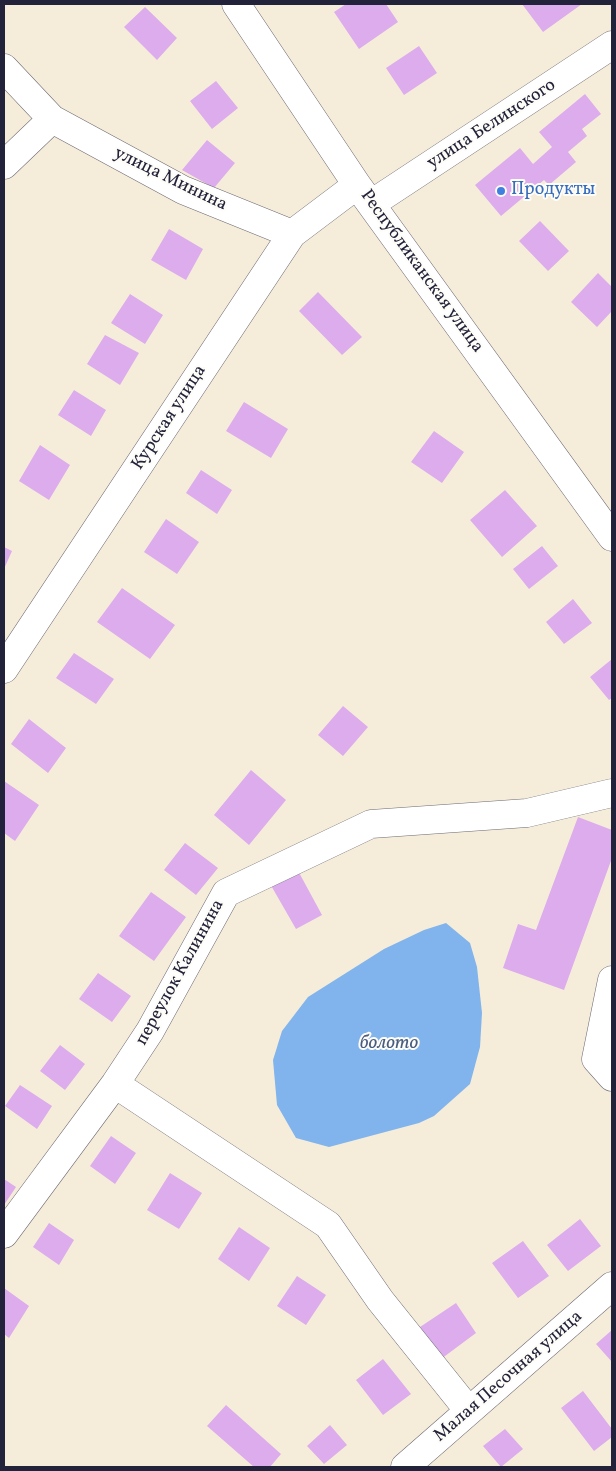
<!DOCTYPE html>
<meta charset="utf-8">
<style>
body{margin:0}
#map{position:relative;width:616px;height:1471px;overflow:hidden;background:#f5edda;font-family:Vollkorn,serif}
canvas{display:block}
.frame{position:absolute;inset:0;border:5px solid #22223b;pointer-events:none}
</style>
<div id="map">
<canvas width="616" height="1471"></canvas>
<div class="frame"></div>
</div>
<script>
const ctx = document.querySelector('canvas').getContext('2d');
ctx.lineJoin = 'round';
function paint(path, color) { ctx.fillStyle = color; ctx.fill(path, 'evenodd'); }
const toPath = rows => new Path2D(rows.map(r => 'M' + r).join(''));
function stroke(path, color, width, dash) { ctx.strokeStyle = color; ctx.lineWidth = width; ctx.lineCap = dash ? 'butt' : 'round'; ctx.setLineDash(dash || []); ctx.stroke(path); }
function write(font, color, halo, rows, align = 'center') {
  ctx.font = font + ' Vollkorn,serif'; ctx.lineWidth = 4; ctx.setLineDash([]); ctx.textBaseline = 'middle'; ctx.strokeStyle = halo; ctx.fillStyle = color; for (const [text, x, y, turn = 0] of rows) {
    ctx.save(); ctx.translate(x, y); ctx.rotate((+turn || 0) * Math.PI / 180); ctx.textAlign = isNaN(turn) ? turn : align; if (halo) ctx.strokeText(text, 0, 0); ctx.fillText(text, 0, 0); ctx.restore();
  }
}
const water = toPath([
 [446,923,470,943,477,967,482,1013,480,1047,470,1084,434,1116,419,1123,329,1147,296,1138,277,1105,273,1060,282,1031,308,997,384,949,424,930]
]);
const building = toPath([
 [346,4,386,4,398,22,359,49,334,12],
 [522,4,582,4,543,32],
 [145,7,177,38,157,60,124,27],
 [419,46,437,73,404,95,386,68],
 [216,81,238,108,212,129,190,101],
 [585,94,601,114,582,129,587,136,568,152,576,162,549,185,544,180,501,216,475,185,520,148,533,164,552,147,539,132],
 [207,140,235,163,214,188,182,170],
 [540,221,569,251,548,271,519,241],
 [169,229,203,249,186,280,151,260],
 [598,273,612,287,612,311,597,327,571,302],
 [318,292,362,337,342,355,299,311],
 [130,294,163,315,145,344,111,323],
 [105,335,139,353,120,385,87,364],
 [74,390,106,410,91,436,58,415],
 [244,402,288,429,271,458,226,431],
 [434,431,464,452,442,483,411,462],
 [40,445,70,465,49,500,19,481],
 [201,470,232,490,217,514,186,493],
 [505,490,537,526,502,557,470,520],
 [166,519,199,542,177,574,144,552],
 [542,546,558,566,529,589,513,569],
 [4,547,12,551,4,569],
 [122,588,175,625,150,659,97,622],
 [573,599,592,623,564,644,546,622],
 [74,653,114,679,96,704,56,678],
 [612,659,612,698,609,700,590,677],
 [343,706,368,727,343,756,318,735],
 [29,719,66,748,48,773,11,744],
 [251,770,286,800,249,845,214,815],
 [4,781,39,805,15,841,4,833],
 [578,817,612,830,612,858,564,990,503,968,518,924,536,930],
 [185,843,218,868,196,895,164,870],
 [296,867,322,915,296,929,269,882],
 [151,892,186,917,154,961,119,936],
 [98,973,131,996,112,1022,79,999],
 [60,1045,85,1064,65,1090,40,1071],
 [20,1085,52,1106,37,1129,5,1106],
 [111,1136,136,1153,115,1184,90,1166],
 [170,1173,202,1193,179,1229,147,1210],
 [4,1179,16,1187,4,1205],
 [580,1219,601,1246,568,1271,547,1245],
 [49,1223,74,1240,59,1265,33,1247],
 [239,1227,270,1248,249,1281,218,1259],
 [523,1241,549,1276,518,1298,492,1263],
 [297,1276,326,1295,306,1325,277,1306],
 [4,1288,29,1306,9,1338,4,1334],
 [456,1303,476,1333,441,1359,420,1327],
 [612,1330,612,1362,596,1344],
 [383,1359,411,1394,383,1415,356,1380],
 [583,1391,612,1429,612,1437,594,1451,561,1408],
 [226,1405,281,1454,270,1467,254,1467,207,1426],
 [330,1425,347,1445,324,1464,307,1446],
 [505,1429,523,1449,501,1467,483,1446]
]);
const minor = toPath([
 [236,4,357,185,612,537],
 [4,68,52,119,183,190,292,234],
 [4,165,52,119],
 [371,204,612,45],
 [4,669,292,234,357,185],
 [612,980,596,1059,612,1077],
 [115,1084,328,1225,380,1300,469,1411],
 [4,1234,115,1084,150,1031,226,893,371,824,527,813,612,793],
 [405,1467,612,1286]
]);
const markers = [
 [501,191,5,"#3f7fe0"]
];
const streetNames = [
 ["улица Белинского",492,125,-33],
 ["улица Минина",170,180,26],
 ["Республиканская улица",421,272,54],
 ["Курская улица",170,418,-57],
 ["переулок Калинина",181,973,-61],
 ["Малая Песочная улица",509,1377,-41]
];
const shopNames = [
 ["Продукты",511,191]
];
const waterNames = [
 ["болото",389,1045]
];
paint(water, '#81b3ed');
paint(building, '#dcaced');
stroke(minor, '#6c6973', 29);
stroke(minor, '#fff', 28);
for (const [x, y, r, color] of markers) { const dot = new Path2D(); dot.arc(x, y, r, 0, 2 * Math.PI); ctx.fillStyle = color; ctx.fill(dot); stroke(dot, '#fdfcf7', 2); }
write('18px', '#22223b', '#fdfcf7', streetNames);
write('18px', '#366cbe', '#fdfcf7', shopNames, 'left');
write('italic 19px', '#485c82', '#fdfcf7', waterNames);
</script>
